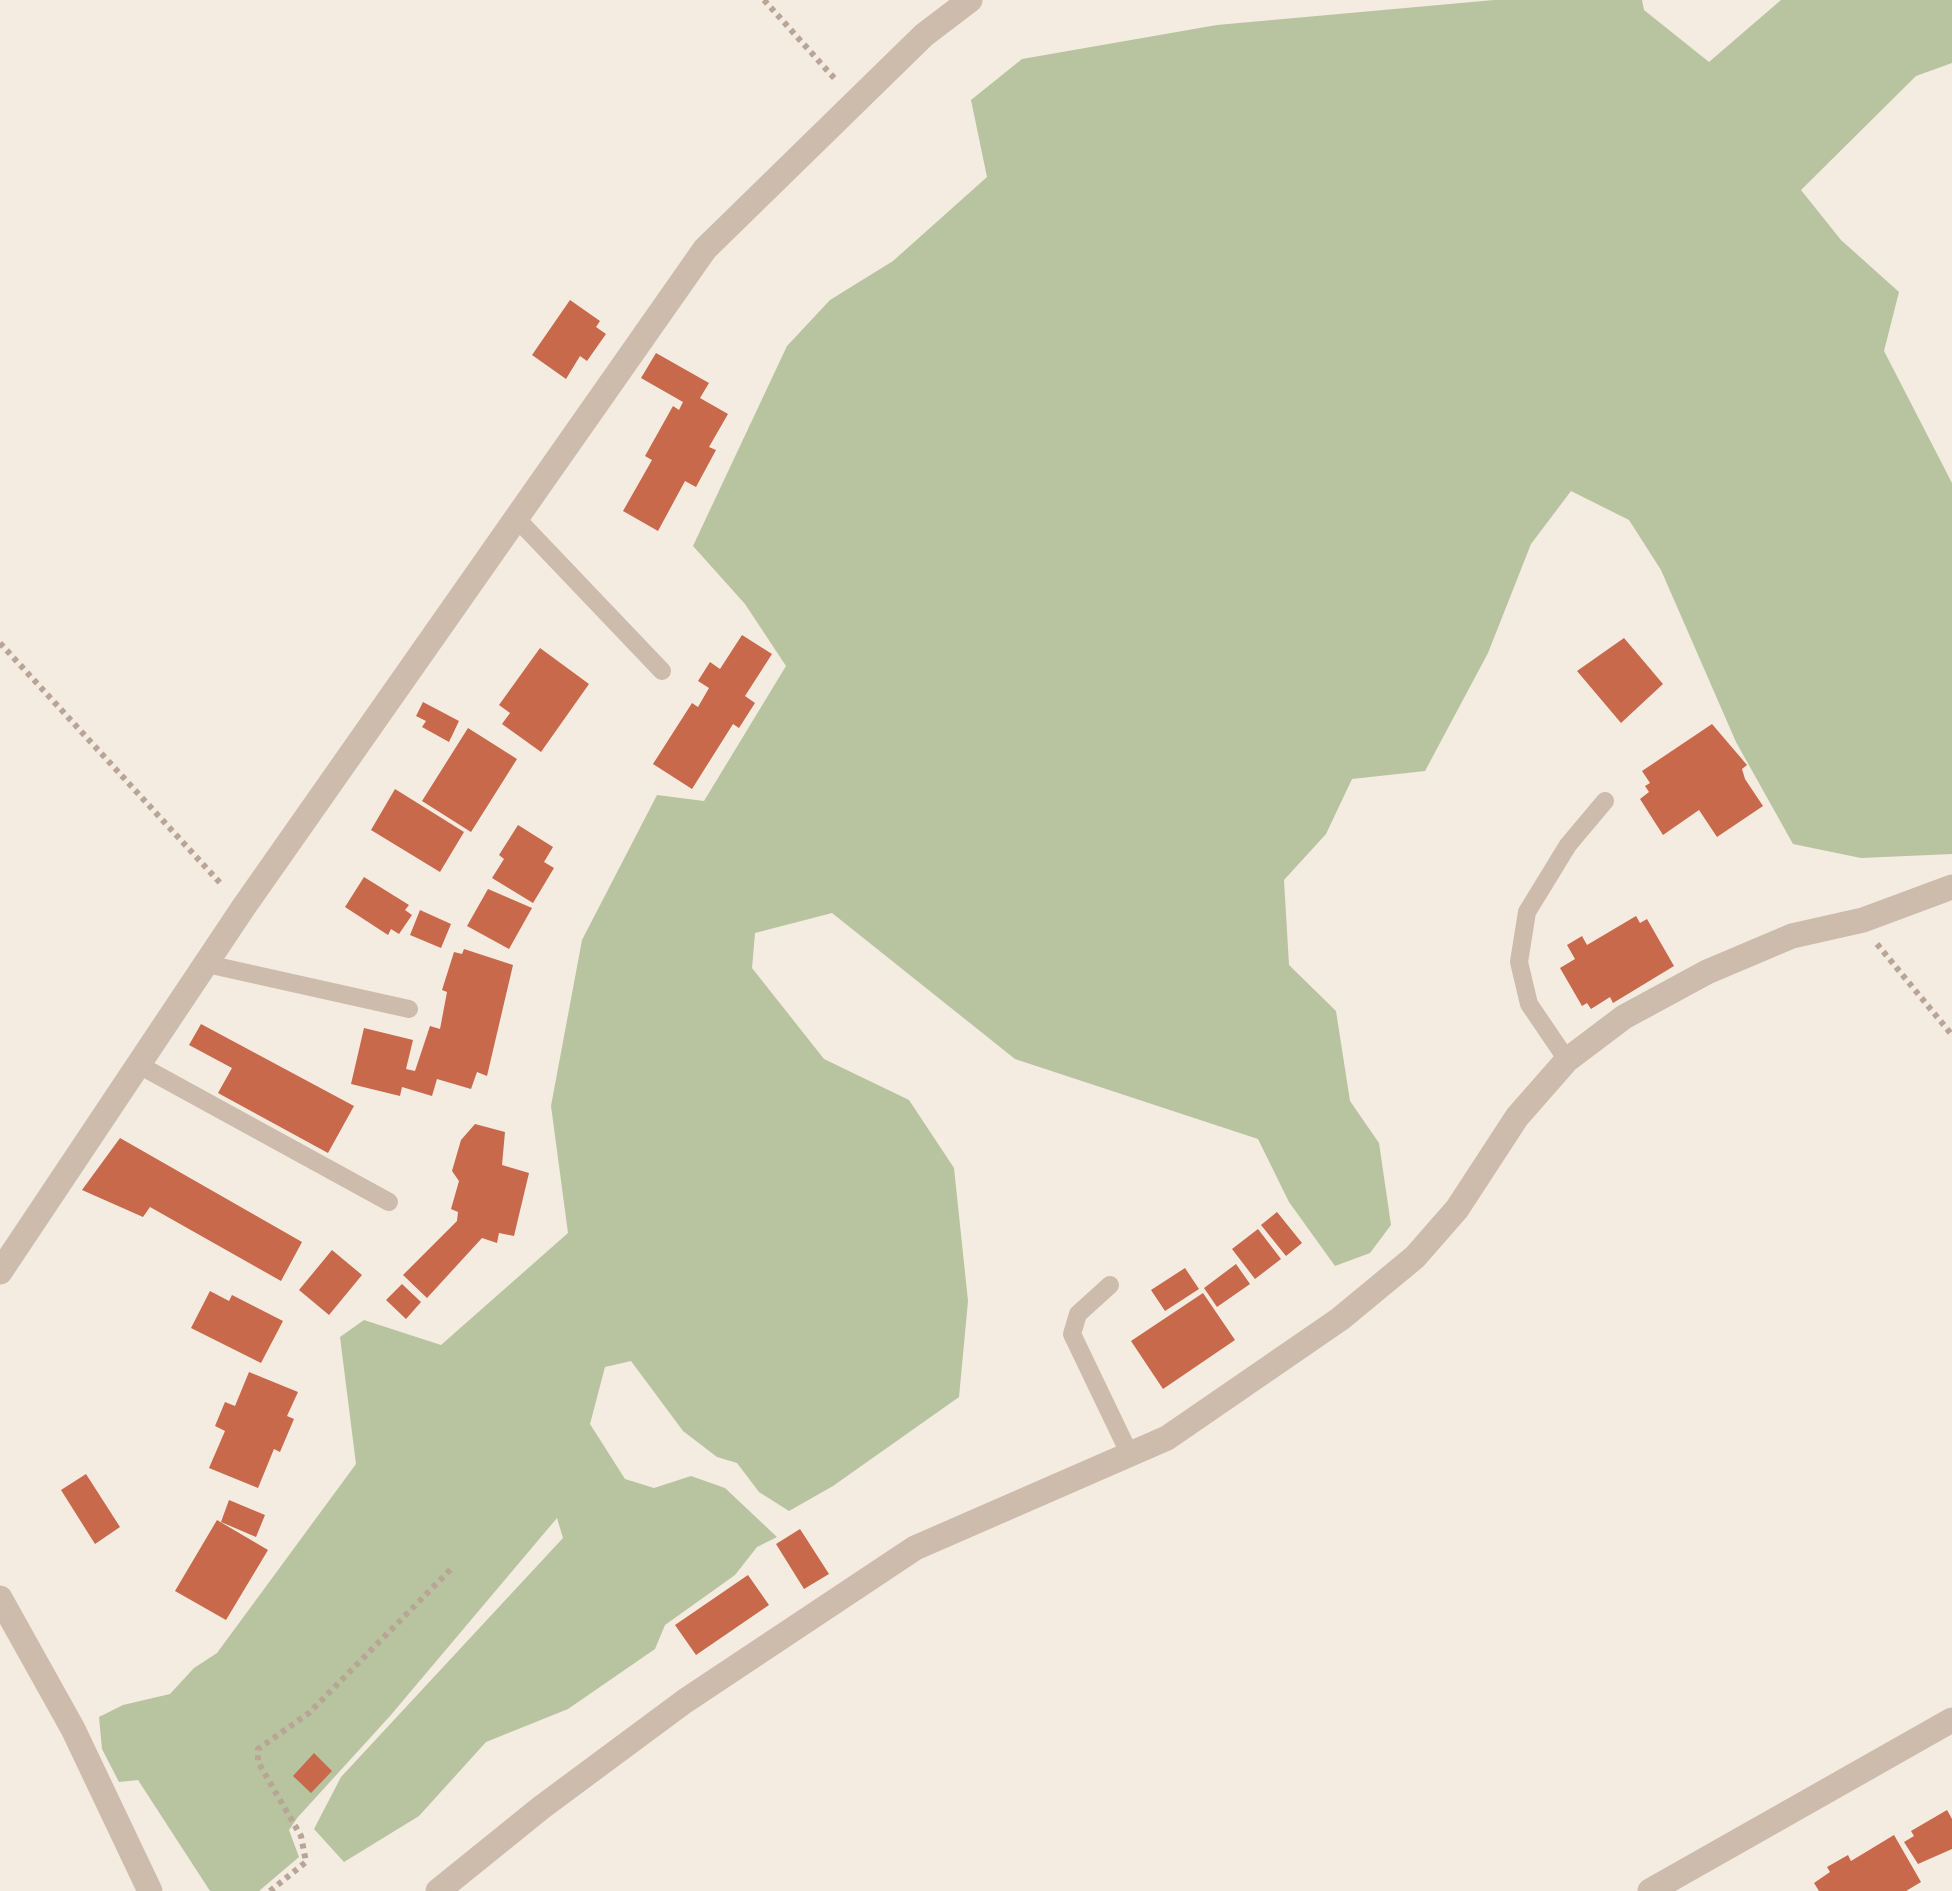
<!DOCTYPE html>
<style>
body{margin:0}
canvas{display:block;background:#f4ebe1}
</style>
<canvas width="1952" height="1891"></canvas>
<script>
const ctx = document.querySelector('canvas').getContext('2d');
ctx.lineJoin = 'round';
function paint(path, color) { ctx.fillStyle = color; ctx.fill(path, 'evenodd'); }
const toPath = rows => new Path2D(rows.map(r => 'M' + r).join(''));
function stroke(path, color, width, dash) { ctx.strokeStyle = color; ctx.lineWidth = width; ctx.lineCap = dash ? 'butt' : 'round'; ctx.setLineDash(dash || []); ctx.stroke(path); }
const green = toPath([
 [1494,0,1642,0,1644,10,1709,62,1781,0,1952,0,1952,63,1916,76,1801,190,1841,240,1899,292,1884,351,1952,483,1952,854,1861,858,1793,844,1736,742,1661,570,1629,520,1571,491,1531,544,1488,653,1425,771,1352,779,1326,834,1284,880,1289,965,1336,1011,1350,1101,1379,1143,1391,1225,1370,1253,1335,1266,1289,1202,1258,1139,1015,1059,832,913,755,933,752,968,824,1059,909,1100,954,1168,968,1301,959,1397,833,1486,789,1511,759,1492,737,1463,717,1457,683,1431,631,1361,605,1367,590,1424,625,1479,654,1488,691,1476,725,1488,777,1537,757,1547,735,1575,665,1625,655,1649,568,1709,486,1742,419,1816,344,1862,314,1829,341,1777,563,1538,557,1518,390,1716,298,1817,289,1830,299,1857,259,1891,210,1891,138,1780,119,1782,102,1749,99,1717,123,1705,170,1694,194,1668,217,1653,356,1464,340,1337,364,1320,441,1345,568,1233,551,1106,582,940,657,795,704,801,786,666,745,604,693,546,787,346,830,300,893,261,987,177,971,100,1022,59,1217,25]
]);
const building = toPath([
 [570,300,600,321,596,327,606,334,587,361,580,356,566,379,532,355],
 [656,353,709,383,700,398,728,414,709,447,716,450,696,487,685,481,658,531,623,511,652,460,645,456,673,406,679,410,683,402,641,378],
 [742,635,772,654,745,696,755,703,739,728,733,724,692,789,653,764,692,703,698,707,709,688,698,681,710,662,720,669],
 [1624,638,1663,684,1621,723,1577,671],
 [540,648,589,684,541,752,502,724,510,713,499,705],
 [423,702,459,721,449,742,422,727,426,721,416,716],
 [1712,724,1747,765,1742,769,1745,779,1763,806,1717,837,1699,810,1663,835,1640,799,1649,792,1645,786,1650,783,1642,771],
 [468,728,517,759,471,832,422,801],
 [395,789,464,832,440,872,371,830],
 [518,825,553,847,544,862,554,868,533,903,492,878,504,859,499,855],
 [364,877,409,905,405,910,412,915,399,934,391,929,388,935,345,907],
 [488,889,532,908,509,949,467,926],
 [420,910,451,924,441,948,410,935],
 [1636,916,1640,923,1647,919,1674,966,1613,1003,1610,997,1591,1009,1587,1003,1582,1006,1560,968,1575,959,1567,945,1582,936,1587,945],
 [464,949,513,965,487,1076,477,1072,471,1089,437,1079,432,1096,402,1087,400,1096,351,1084,364,1028,413,1040,406,1069,415,1071,430,1026,440,1029,447,992,442,990,454,952,462,954],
 [201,1024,354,1106,328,1153,218,1093,232,1068,189,1045],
 [475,1124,505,1132,502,1165,529,1173,514,1236,499,1233,497,1243,482,1238,427,1298,403,1275,457,1221,458,1212,451,1209,459,1181,452,1171,461,1140],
 [120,1138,302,1242,281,1281,150,1207,143,1217,82,1190],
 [1277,1212,1302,1243,1286,1256,1261,1225],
 [1258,1229,1281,1259,1255,1279,1232,1249],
 [332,1250,362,1275,329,1315,299,1290],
 [1236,1264,1250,1284,1217,1307,1204,1288],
 [1185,1268,1199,1289,1165,1311,1151,1290],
 [402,1284,421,1302,406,1319,386,1300],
 [210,1291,229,1301,232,1295,283,1321,261,1363,191,1328],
 [1203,1293,1235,1340,1163,1389,1131,1341],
 [249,1372,298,1392,287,1416,294,1419,280,1452,274,1449,258,1488,209,1468,225,1431,215,1426,225,1402,235,1406],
 [86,1474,120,1527,95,1544,61,1490],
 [229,1500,265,1515,256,1537,221,1522],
 [217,1520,268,1550,226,1620,175,1591],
 [800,1529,829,1574,804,1589,776,1544],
 [748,1575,769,1605,696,1655,675,1625],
 [314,1753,332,1771,311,1793,293,1776],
 [1947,1810,1952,1819,1952,1849,1918,1864,1904,1842,1914,1836,1911,1831],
 [1894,1835,1921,1882,1906,1891,1819,1891,1814,1883,1830,1872,1827,1867,1848,1855,1851,1861]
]);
const path = toPath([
 [764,0,835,79],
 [0,643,222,885],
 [1877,944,1952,1035],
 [270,1891,306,1862,301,1836,258,1762,258,1749,309,1713,451,1569]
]);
const lane = toPath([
 [518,520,662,671],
 [207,964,409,1009],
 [1567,1060,1529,1004,1519,962,1527,912,1568,845,1605,801],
 [139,1065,389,1202],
 [1110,1285,1078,1314,1072,1334,1131,1457]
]);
const street = toPath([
 [0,1272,243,908,705,249,924,35,970,0],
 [0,1598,73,1729,150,1891],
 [438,1891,542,1807,685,1701,915,1548,1167,1438,1340,1319,1415,1257,1457,1209,1517,1117,1567,1060,1624,1017,1707,972,1792,936,1863,920,1952,887],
 [1650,1891,1952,1720]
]);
paint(green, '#b8c4a0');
paint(building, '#c8694b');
stroke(path, '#b9a596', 6, [5, 5]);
stroke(lane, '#cdbbac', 18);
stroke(street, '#cdbbac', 25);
</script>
